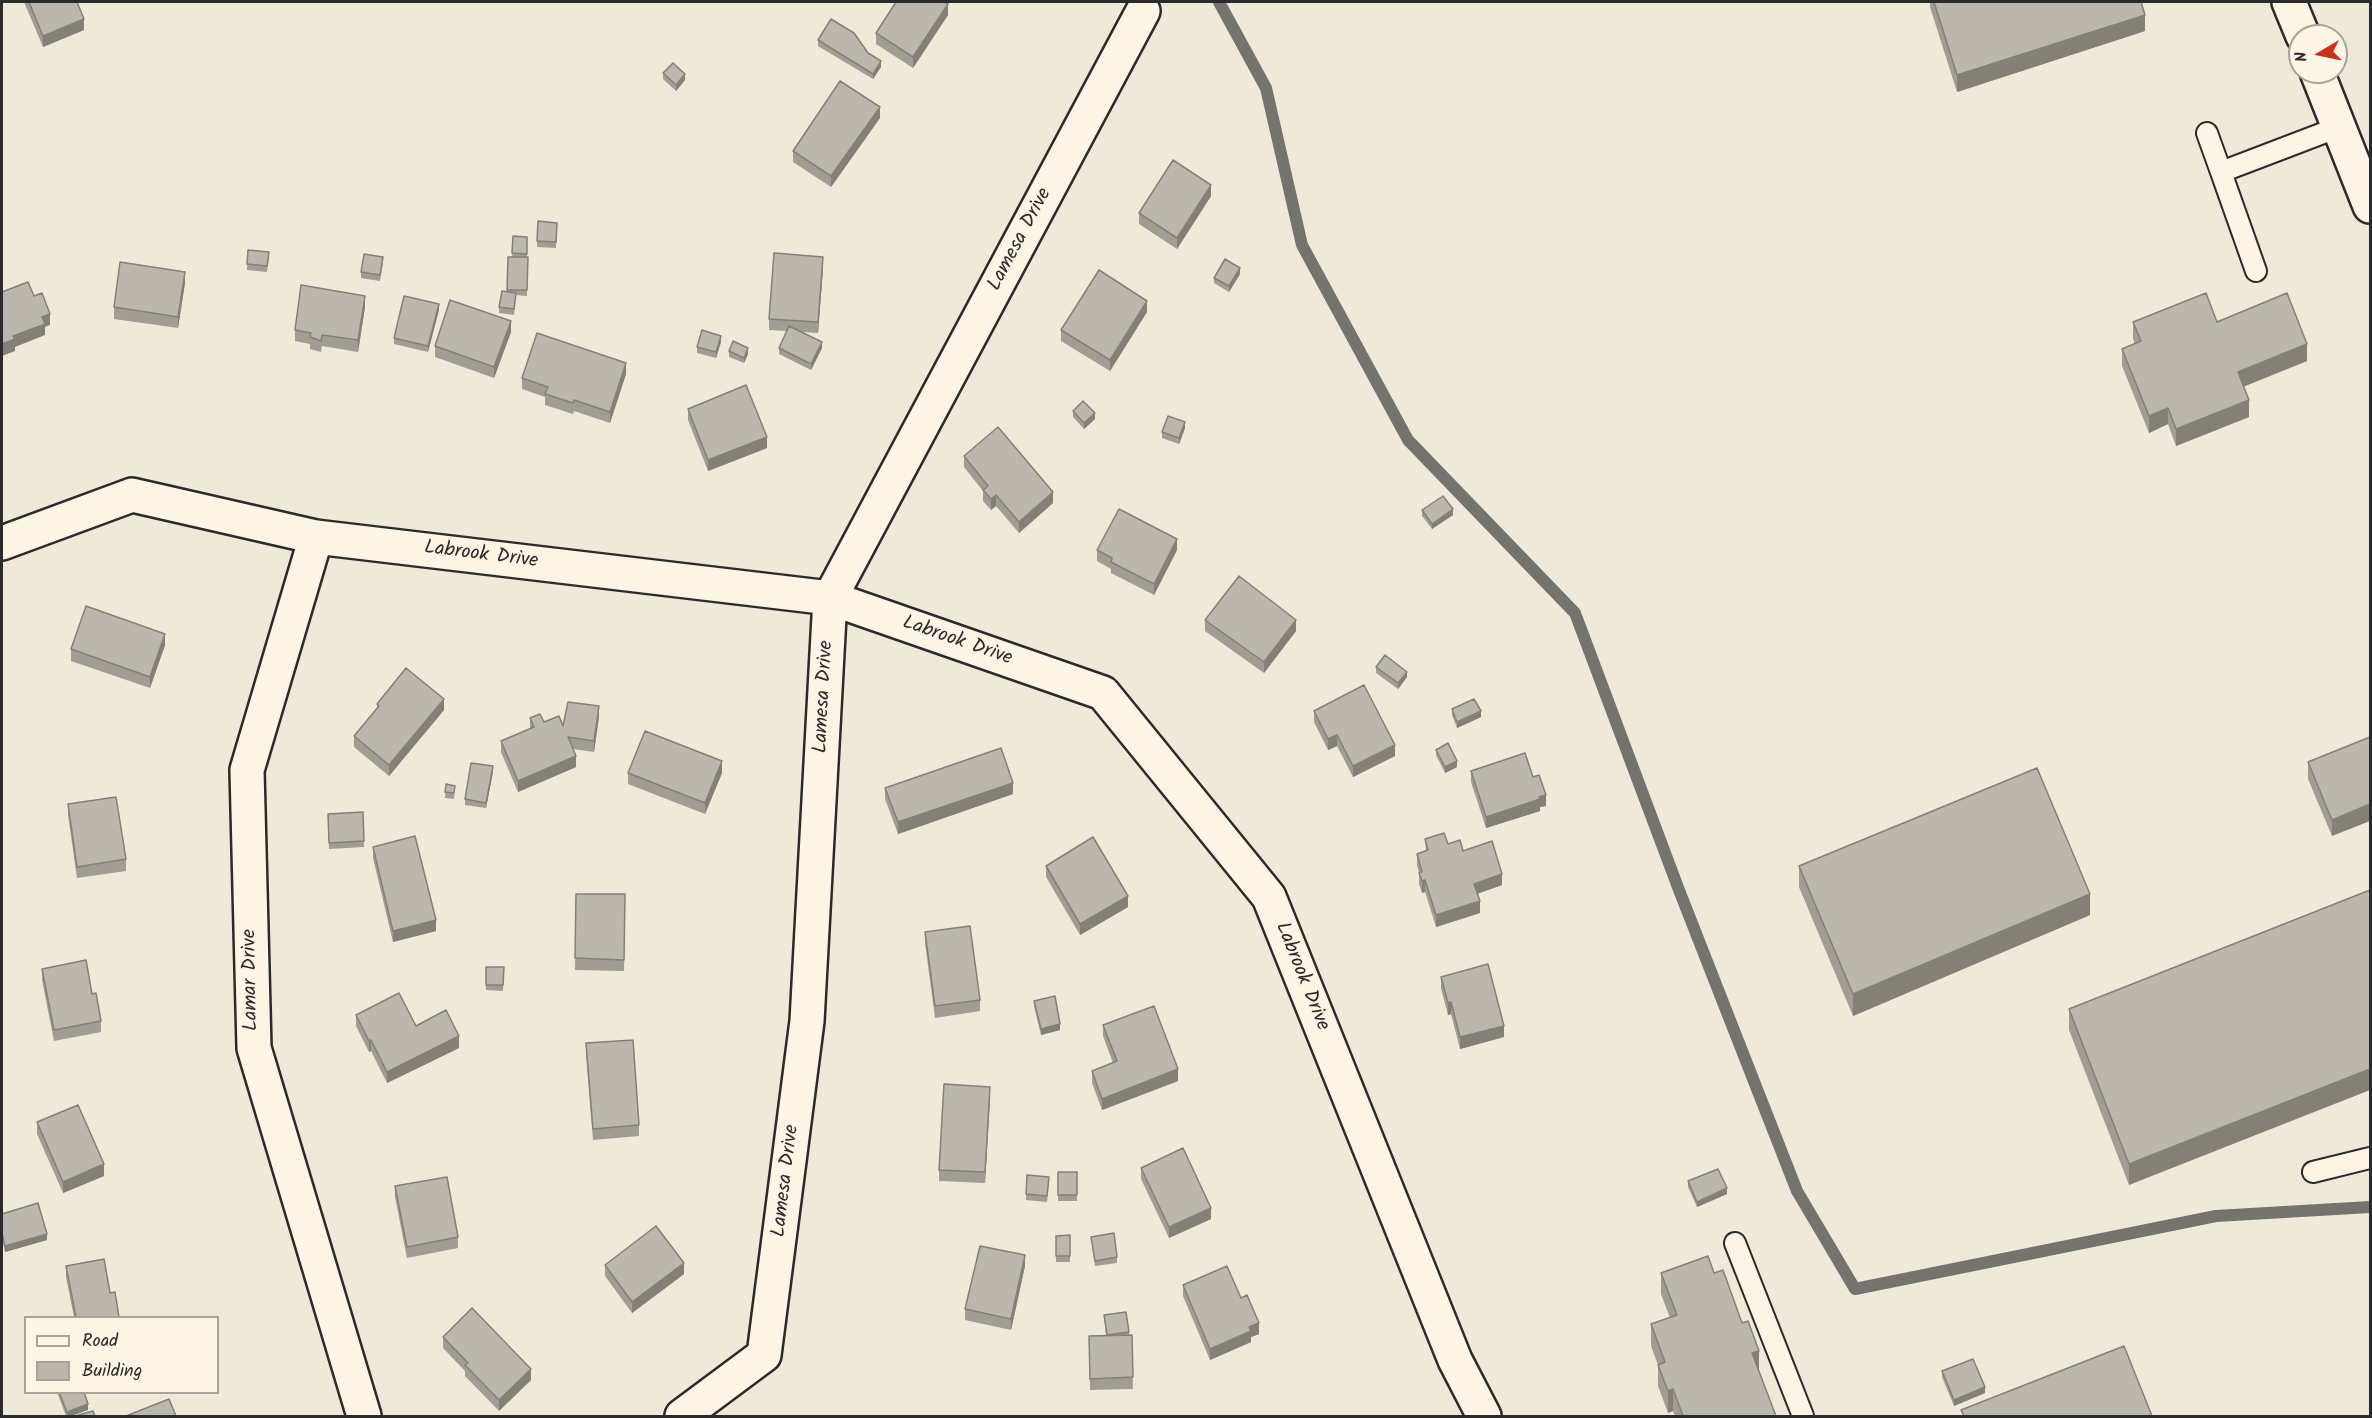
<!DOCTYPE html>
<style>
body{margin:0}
#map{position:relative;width:2372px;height:1418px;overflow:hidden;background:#efe9da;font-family:Kalam,sans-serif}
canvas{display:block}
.frame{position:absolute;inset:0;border:3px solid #2b2b2b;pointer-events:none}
.legend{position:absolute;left:24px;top:1316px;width:195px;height:78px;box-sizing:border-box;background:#fcf5e5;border:2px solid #a8a49b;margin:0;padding:8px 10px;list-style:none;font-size:18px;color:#2b2b2b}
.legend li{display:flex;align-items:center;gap:12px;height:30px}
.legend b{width:30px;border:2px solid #a8a49b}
.north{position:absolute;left:2288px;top:24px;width:60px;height:60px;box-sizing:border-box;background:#fcf5e5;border:2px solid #a8a49b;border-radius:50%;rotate:261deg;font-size:16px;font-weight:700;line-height:24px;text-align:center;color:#2b2b2b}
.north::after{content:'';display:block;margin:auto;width:21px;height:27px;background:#c8321e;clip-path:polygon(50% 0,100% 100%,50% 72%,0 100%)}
</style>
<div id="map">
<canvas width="2372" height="1418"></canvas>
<div class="frame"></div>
<ul class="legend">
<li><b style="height:8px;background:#fcf5e5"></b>Road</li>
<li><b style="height:16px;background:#bcb7ac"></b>Building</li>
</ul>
<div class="north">N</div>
</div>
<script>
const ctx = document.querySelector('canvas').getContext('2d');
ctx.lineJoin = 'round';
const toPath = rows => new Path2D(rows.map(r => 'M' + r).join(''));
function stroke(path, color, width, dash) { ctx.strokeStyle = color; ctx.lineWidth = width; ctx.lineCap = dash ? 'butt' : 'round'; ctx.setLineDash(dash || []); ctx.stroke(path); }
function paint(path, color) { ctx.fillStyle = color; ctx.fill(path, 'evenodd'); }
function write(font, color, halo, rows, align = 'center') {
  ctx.font = font + ' Kalam,sans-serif'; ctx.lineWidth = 4.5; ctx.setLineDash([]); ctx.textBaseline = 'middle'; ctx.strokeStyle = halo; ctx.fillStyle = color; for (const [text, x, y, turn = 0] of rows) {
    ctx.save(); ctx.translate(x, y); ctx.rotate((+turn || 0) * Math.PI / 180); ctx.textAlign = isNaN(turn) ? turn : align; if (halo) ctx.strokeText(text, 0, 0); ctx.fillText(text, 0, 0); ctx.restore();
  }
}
const stream = toPath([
 [1219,2,1266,88,1302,245,1408,440,1575,613,1679,890,1797,1191,1855,1289,2216,1216,2370,1207]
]);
const lane = toPath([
 [2207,133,2221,172,2339,127],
 [2221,172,2256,271],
 [2313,1172,2370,1158],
 [1735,1243,1803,1416]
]);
const street = toPath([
 [316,537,247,770,254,1048,364,1416],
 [2,543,132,495,316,537,830,598,1103,693,1269,897,1455,1360,1484,1416],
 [682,1416,764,1355,807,1021,830,598,1143,11]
]);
const primary = toPath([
 [2289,2,2303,36],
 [2317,72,2370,206]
]);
const wall = toPath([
 [24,2,77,2,84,30,43,47],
 [1930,2,2141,2,2145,31,1957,92,1930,7],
 [948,15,913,68,876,44,876,33],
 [818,40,868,53,881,67,873,79,818,46],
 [663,73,685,80,676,91,663,79],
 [880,118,831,187,793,162,793,151],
 [1211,196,1177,249,1139,224,1139,213],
 [557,223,556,248,537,247,537,241],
 [513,236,527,237,527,296,516,295,514,315,499,313,499,307,507,292,508,257,512,257],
 [248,250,269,258,267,272,247,270],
 [383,263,380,281,361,278,361,272],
 [823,268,818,333,802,332,822,348,811,370,779,354,779,348,787,331,769,330,769,319],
 [1240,274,1229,292,1214,283,1214,278],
 [185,283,178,328,114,319,114,307],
 [365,307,358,352,322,346,321,352,310,349,310,344,295,341,295,330],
 [439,310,428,352,394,344,394,338],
 [1147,312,1110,371,1061,341,1061,330],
 [2133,322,2217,322,2307,361,2243,386,2249,417,2176,446,2168,424,2149,433,2122,366,2122,349,2135,344,2133,339],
 [511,332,494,378,435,357,435,346],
 [721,342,716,358,697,353,697,347],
 [729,351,748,354,744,363,729,357],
 [626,374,610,423,574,411,573,414,545,405,545,397,522,389,522,378],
 [688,409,767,448,708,471,688,420],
 [1073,411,1095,419,1084,429,1073,417],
 [1185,428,1179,444,1162,438,1162,432],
 [964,456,1053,503,1019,533,996,506,991,510,983,501,983,491,964,467],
 [1422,510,1453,515,1432,529,1422,516],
 [1097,550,1177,550,1154,595,1111,573,1111,569,1097,561],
 [1205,620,1296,631,1264,673,1205,631],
 [165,645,150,688,71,661,71,649],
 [1376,667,1407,677,1398,689,1376,673],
 [377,704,444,710,389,776,354,747,354,736,377,708],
 [1452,709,1481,717,1457,728,1452,715],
 [1314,711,1395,756,1353,777,1337,746,1328,750,1314,722],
 [599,717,594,752,573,749,576,767,518,792,501,752,501,741,530,729,530,718,544,722,563,726],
 [2370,737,2332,836,2308,779,2308,762],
 [1436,750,1457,767,1445,773,1436,755],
 [1471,771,1533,777,1546,806,1540,807,1540,811,1486,828,1471,782],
 [493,772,486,808,465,805,465,799],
 [628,773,722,773,705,814,628,784],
 [446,784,455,786,454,799,445,798],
 [885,788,1013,794,898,834,885,799],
 [68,804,126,859,126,871,77,878,68,815],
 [363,812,364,847,329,849,328,814],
 [1425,839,1448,844,1463,851,1502,885,1477,894,1480,913,1436,927,1425,892,1422,893,1419,884,1419,873,1417,865,1417,854,1426,851],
 [373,847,436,931,393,942,373,858],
 [1046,866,1128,907,1080,935,1046,877],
 [1799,866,2090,915,1853,1016,1799,887],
 [2370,890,2129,1185,2069,1030,2069,1009],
 [576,894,625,894,624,971,575,970],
 [925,932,980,1000,980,1011,935,1018,925,943],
 [486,967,504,967,503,991,486,990],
 [42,969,92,994,101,1021,101,1032,54,1041,42,980],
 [1441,977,1504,1037,1460,1049,1451,1014,1448,1015,1441,988],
 [1034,1001,1060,1030,1041,1035,1034,1006],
 [356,1015,416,1026,459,1048,387,1083,371,1051,369,1052,356,1026],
 [1103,1025,1178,1081,1102,1110,1092,1083,1092,1071,1113,1063,1103,1036],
 [586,1043,639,1125,639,1136,593,1140,586,1055],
 [990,1098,985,1183,939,1181,939,1170],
 [37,1122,104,1176,63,1193,37,1134],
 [1141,1168,1211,1219,1169,1238,1141,1179],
 [1058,1172,1077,1172,1077,1201,1058,1201],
 [1688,1181,1727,1194,1697,1207,1688,1187],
 [1049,1183,1047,1202,1026,1200,1026,1194],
 [395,1186,458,1237,458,1248,407,1258,395,1197],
 [2,1214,47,1240,5,1252,2,1238],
 [1070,1235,1070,1262,1056,1262,1056,1236],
 [1091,1237,1117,1257,1117,1263,1095,1266],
 [605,1265,684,1274,632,1313,605,1276],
 [66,1266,110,1293,119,1317,74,1317,66,1277],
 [1025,1266,1011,1330,965,1320,965,1309],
 [1661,1273,1714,1273,1759,1371,1776,1416,1675,1416,1673,1411,1668,1413,1658,1386,1658,1365,1651,1346,1651,1324,1670,1318,1661,1294],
 [1183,1285,1241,1298,1259,1334,1251,1337,1251,1342,1210,1360,1183,1296],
 [1104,1315,1129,1332,1129,1335,1132,1335,1133,1389,1090,1390,1089,1336,1106,1335],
 [443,1337,531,1380,499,1411,465,1376,465,1371,443,1348],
 [1942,1371,1985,1393,1954,1406,1942,1377],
 [57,1392,84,1392,88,1410,71,1416,66,1416]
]);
const shadedWall = toPath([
 [948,4,948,15,913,68,913,57],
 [2145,15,2145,31,1957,92,1957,75],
 [84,19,84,30,43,47,43,36],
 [881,61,881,67,873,79,873,74],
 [685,74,685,80,676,91,676,85],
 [880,107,880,118,831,187,831,176],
 [1211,185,1211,196,1177,249,1177,238],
 [823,257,823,268,818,333,818,322],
 [1240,268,1240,274,1229,292,1229,286],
 [185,272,185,283,178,328,178,317],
 [365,296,365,307,358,352,358,340],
 [1147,301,1147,312,1110,371,1110,360],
 [439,304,439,310,428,352,428,346],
 [50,314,50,325,45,327,45,335,15,347,15,351,2,356,2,344,42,317],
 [511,321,511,332,494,378,494,367],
 [721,336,721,342,716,358,716,352],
 [822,342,822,348,811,370,811,364],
 [2307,344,2307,361,2238,389,2238,372],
 [748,348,748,354,744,363,744,358],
 [626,363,626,374,610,423,610,412],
 [2249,400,2249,417,2176,446,2176,429],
 [2168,408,2168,424,2149,433,2149,416],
 [1095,413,1095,419,1084,429,1084,423],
 [1185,422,1185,428,1179,444,1179,438],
 [767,437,767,448,708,471,708,460],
 [1053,492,1053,503,1019,533,1019,522],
 [996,495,996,506,991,510,991,499],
 [1453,509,1453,515,1432,529,1432,524],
 [1177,539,1177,550,1154,595,1154,584],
 [1296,620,1296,631,1264,673,1264,662],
 [165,634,165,645,150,688,150,677],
 [1407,672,1407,677,1398,689,1398,683],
 [444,699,444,710,389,776,389,765],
 [599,706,599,717,594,752,594,741],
 [1481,711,1481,717,1457,728,1457,722],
 [1337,735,1337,746,1328,750,1328,739],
 [1395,745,1395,756,1353,777,1353,766],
 [576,756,576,767,518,792,518,781],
 [722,761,722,773,705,814,705,803],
 [1457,761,1457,767,1445,773,1445,767],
 [493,766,493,772,486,808,486,803],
 [1013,783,1013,794,898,834,898,822],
 [1546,795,1546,806,1540,807,1540,811,1486,828,1486,817],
 [2370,804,2370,821,2332,836,2332,820],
 [1502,874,1502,885,1474,895,1474,884],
 [1425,880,1425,892,1422,893,1422,881],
 [2090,894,2090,915,1853,1016,1853,994],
 [1128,896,1128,907,1080,935,1080,924],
 [1480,901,1480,913,1436,927,1436,915],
 [436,920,436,931,393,942,393,931],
 [1451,1002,1451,1014,1448,1015,1448,1003],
 [1060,1024,1060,1030,1041,1035,1041,1029],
 [1504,1026,1504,1037,1460,1049,1460,1037],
 [459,1036,459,1048,387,1083,387,1072],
 [371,1040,371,1051,369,1052,369,1041],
 [1178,1069,1178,1081,1102,1110,1102,1099],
 [2370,1069,2370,1090,2129,1185,2129,1164],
 [990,1087,990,1098,985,1183,985,1172],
 [104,1164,104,1176,63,1193,63,1182],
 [1727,1188,1727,1194,1697,1207,1697,1202],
 [1211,1208,1211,1219,1169,1238,1169,1227],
 [47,1234,47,1240,5,1252,5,1246],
 [1025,1255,1025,1266,1011,1330,1011,1319],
 [684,1263,684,1274,632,1313,632,1302],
 [1259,1323,1259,1334,1251,1337,1251,1342,1210,1360,1210,1349,1249,1327],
 [1759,1351,1759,1372,1752,1353],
 [531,1369,531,1380,499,1411,499,1400],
 [1985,1387,1985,1393,1954,1406,1954,1400],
 [1673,1389,1673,1411,1668,1413,1668,1391],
 [88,1404,88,1410,71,1416,67,1416,67,1412]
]);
const building = toPath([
 [29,2,77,2,84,19,43,36,29,2],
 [896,2,944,2,948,4,913,57,876,33,896,2],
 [1934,2,2141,2,2145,15,1957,75,1934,2],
 [831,19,854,33,868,53,881,61,873,74,818,40,831,19],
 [673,63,685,74,676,85,663,73,673,63],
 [840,81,880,107,831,176,793,151,840,81],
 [1173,160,1211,185,1177,238,1139,213,1173,160],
 [538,221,557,223,556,242,537,241,538,221],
 [513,236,527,237,527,254,512,253,513,236],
 [248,250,269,252,267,266,247,264,248,250],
 [774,253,823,257,818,322,769,319,774,253],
 [364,254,383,257,380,275,361,272,364,254],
 [508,257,528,257,527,290,507,290,508,257],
 [1225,259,1240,268,1229,286,1214,278,1225,259],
 [120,262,185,272,178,317,114,307,120,262],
 [1099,270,1147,301,1110,360,1061,330,1099,270],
 [28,282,34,296,42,293,50,314,42,317,45,324,13,336,15,339,2,344,2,292,28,282],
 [301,285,365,296,358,340,322,335,321,341,310,337,311,333,295,330,301,285],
 [502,291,516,293,514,309,499,307,502,291],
 [2206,293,2217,322,2287,293,2307,344,2238,372,2249,400,2176,429,2168,408,2149,416,2122,349,2141,341,2133,322,2206,293],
 [404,296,439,304,428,346,394,338,404,296],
 [450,300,511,321,494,367,435,346,450,300],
 [789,326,822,342,811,364,779,348,789,326],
 [702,330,721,336,716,352,697,347,702,330],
 [537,333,626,363,610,412,574,400,573,403,545,394,548,387,522,378,537,333],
 [733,341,748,348,744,358,729,351,733,341],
 [746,385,767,437,708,460,688,409,746,385],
 [1083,401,1095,413,1084,423,1073,411,1083,401],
 [1168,416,1185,422,1179,438,1162,432,1168,416],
 [998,427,1053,492,1019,522,996,495,991,499,983,490,988,486,964,456,998,427],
 [1443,496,1453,509,1432,524,1422,510,1443,496],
 [1119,509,1177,539,1154,584,1111,562,1112,558,1097,550,1119,509],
 [1239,576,1296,620,1264,662,1205,620,1239,576],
 [86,606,165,634,150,677,71,649,86,606],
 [1385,655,1407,672,1398,683,1376,667,1385,655],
 [406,668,444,699,389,765,354,736,379,706,377,704,406,668],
 [1364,685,1395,745,1353,766,1337,735,1328,739,1314,711,1364,685],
 [1474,699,1481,711,1457,722,1452,709,1474,699],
 [568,702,599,706,594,741,568,737,576,756,518,781,501,741,534,727,530,718,540,714,544,722,559,716,563,726,568,702],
 [645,731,722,761,705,803,628,773,645,731],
 [2370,737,2370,804,2332,820,2308,762,2370,737],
 [1448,743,1457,761,1445,767,1436,750,1448,743],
 [1001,748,1013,783,898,822,885,788,1001,748],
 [1525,753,1533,777,1539,775,1546,795,1539,797,1540,799,1486,817,1471,771,1525,753],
 [471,763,493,766,486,803,465,799,471,763],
 [2037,768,2090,894,1853,994,1799,866,2037,768],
 [446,784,455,786,454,793,445,792,446,784],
 [116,797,126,859,77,867,68,804,116,797],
 [363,812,364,841,329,843,328,814,363,812],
 [1444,833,1448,844,1460,840,1463,851,1492,841,1502,874,1474,884,1480,901,1436,915,1425,880,1422,881,1419,873,1422,872,1417,854,1428,850,1425,839,1444,833],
 [415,836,436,920,393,931,373,847,415,836],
 [1093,837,1128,896,1080,924,1046,866,1093,837],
 [2370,890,2370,1069,2129,1164,2069,1009,2370,890],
 [576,894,625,894,624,960,575,958,576,894],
 [970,926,980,1000,935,1006,925,932,970,926],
 [86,960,92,994,96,993,101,1021,54,1030,42,969,86,960],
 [1488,964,1504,1026,1460,1037,1451,1002,1448,1003,1441,977,1488,964],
 [486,967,504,967,503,985,486,985,486,967],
 [399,993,416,1026,446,1010,459,1036,387,1072,371,1040,369,1041,356,1015,399,993],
 [1055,996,1060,1024,1041,1029,1034,1001,1055,996],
 [1154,1006,1178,1069,1102,1099,1092,1071,1117,1061,1103,1025,1154,1006],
 [633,1040,639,1125,593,1129,586,1043,633,1040],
 [944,1084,990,1087,985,1172,939,1170,944,1084],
 [78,1105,104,1164,63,1182,37,1122,78,1105],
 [1183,1148,1211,1208,1169,1227,1141,1168,1183,1148],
 [1718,1169,1727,1188,1697,1202,1688,1181,1718,1169],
 [1058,1172,1077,1172,1077,1195,1058,1195,1058,1172],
 [1027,1175,1049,1177,1047,1196,1026,1194,1027,1175],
 [447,1177,458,1237,407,1247,395,1186,447,1177],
 [38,1203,47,1234,5,1246,2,1233,2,1214,38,1203],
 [656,1226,684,1263,632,1302,605,1265,656,1226],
 [1114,1233,1117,1257,1095,1261,1091,1237,1114,1233],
 [1070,1235,1070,1256,1056,1256,1056,1236,1070,1235],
 [980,1246,1025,1255,1011,1319,965,1309,980,1246],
 [1708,1256,1714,1273,1723,1270,1742,1323,1748,1321,1759,1351,1752,1353,1776,1416,1683,1416,1673,1389,1668,1391,1658,1365,1665,1362,1651,1324,1677,1315,1661,1273,1708,1256],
 [104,1259,110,1293,115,1292,119,1317,76,1317,66,1266,104,1259],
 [1227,1266,1241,1298,1247,1295,1259,1323,1249,1327,1251,1331,1210,1349,1183,1285,1227,1266],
 [472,1308,531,1369,499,1400,465,1365,468,1363,443,1337,472,1308],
 [1126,1312,1129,1332,1107,1335,1104,1315,1126,1312],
 [1132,1335,1133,1377,1090,1379,1089,1336,1132,1335],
 [2124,1346,2152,1416,1964,1416,1961,1410,2124,1346],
 [1973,1359,1985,1387,1954,1400,1942,1371,1973,1359],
 [59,1392,84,1392,88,1404,67,1412,59,1392],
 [169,1399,176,1416,126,1416,169,1399],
 [93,1411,95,1416,75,1416,93,1411]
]);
const streetNames = [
 ["Lamesa Drive",1021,240,-62],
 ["Labrook Drive",481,556,7],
 ["Labrook Drive",957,642,19],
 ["Lamesa Drive",825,697,-87],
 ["Labrook Drive",1301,977,68],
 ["Lamar Drive",252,980,-91],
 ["Lamesa Drive",787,1181,-83]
];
stroke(stream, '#75736d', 12);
stroke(lane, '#2b2b2b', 24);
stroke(street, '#2b2b2b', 38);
stroke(primary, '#2b2b2b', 38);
stroke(lane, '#fcf5e5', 20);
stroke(street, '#fcf5e5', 33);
stroke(primary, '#fcf5e5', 33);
paint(wall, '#a29d94');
paint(shadedWall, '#848078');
paint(building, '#bcb7ac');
stroke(building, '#848078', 1.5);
write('20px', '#2b2b2b', '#fcf5e5', streetNames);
</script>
